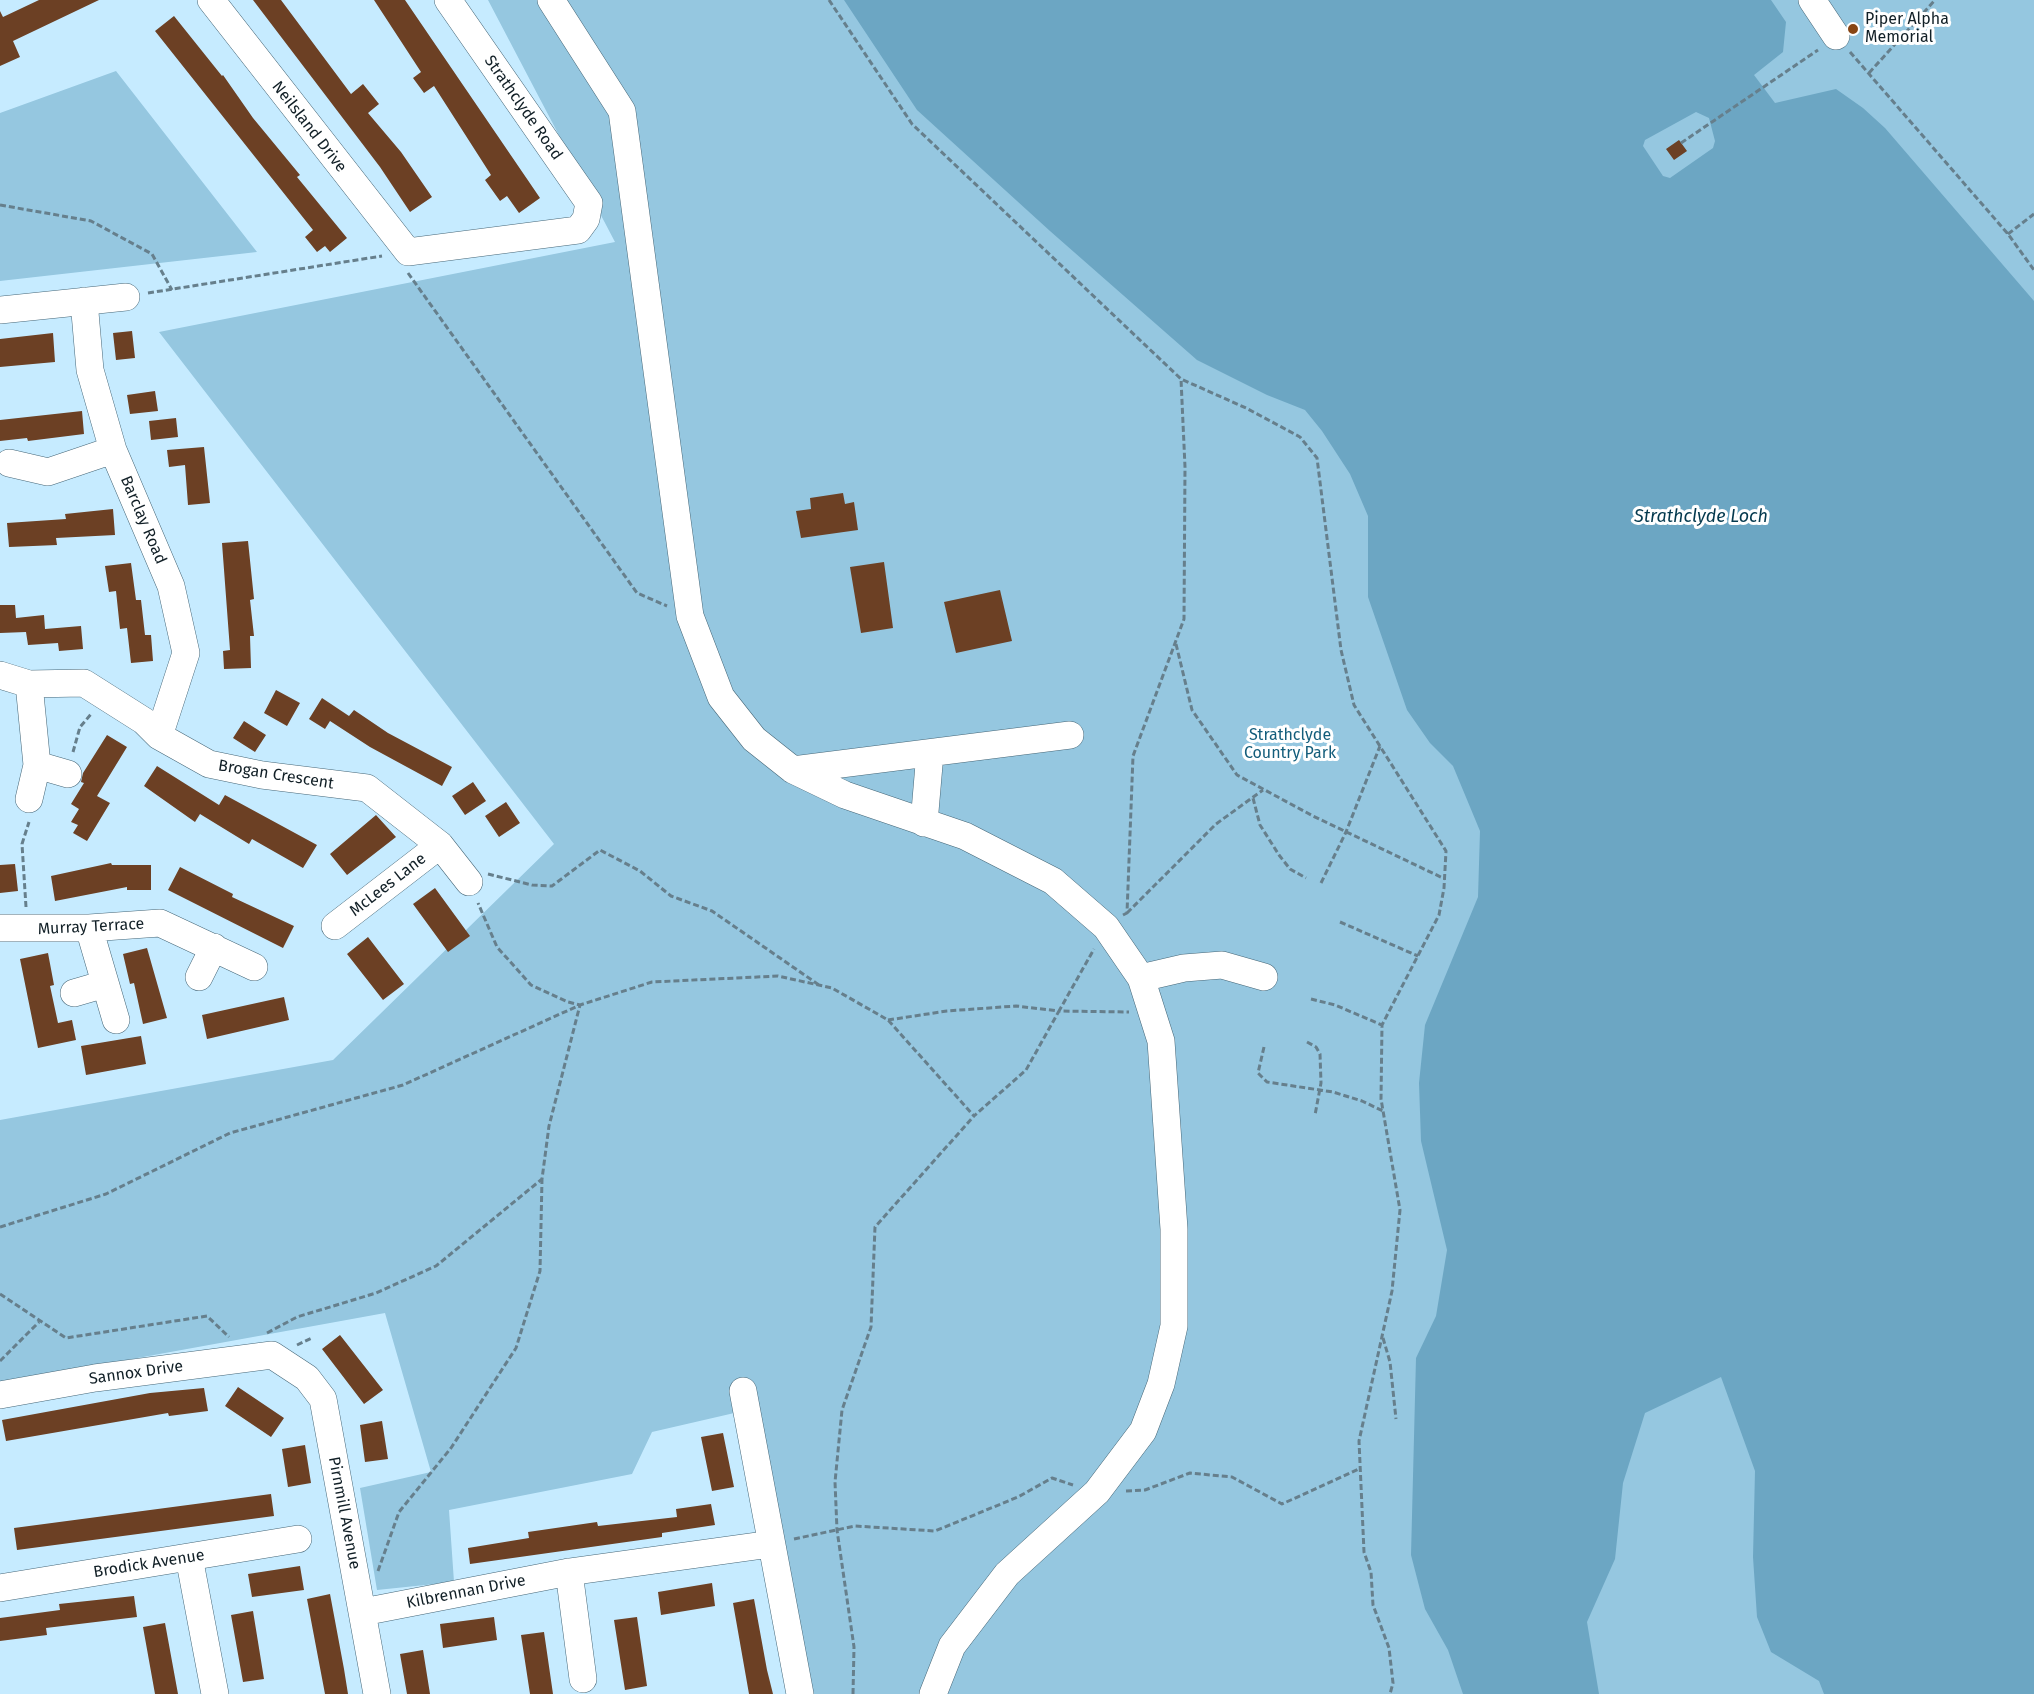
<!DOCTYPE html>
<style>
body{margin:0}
canvas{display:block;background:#c6ebff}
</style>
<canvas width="2034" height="1694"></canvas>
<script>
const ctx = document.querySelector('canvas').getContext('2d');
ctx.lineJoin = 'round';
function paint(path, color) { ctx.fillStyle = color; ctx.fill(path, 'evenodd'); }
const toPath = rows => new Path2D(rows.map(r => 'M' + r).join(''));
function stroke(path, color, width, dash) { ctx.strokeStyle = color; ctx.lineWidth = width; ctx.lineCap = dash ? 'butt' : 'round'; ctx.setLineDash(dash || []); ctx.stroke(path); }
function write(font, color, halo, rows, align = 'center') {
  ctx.font = font + ' "Fira Sans",sans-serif'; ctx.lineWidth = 6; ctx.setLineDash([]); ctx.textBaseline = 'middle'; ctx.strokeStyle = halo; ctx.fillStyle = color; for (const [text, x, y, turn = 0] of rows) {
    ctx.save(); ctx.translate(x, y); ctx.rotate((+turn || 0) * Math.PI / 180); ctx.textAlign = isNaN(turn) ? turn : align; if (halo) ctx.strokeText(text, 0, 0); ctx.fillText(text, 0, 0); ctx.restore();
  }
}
const green = toPath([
 [488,0,2034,0,2034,1694,810,1694,756,1408,652,1432,632,1474,449,1510,454,1582,377,1590,360,1488,431,1472,385,1313,0,1383,0,1120,333,1060,554,844,159,332,615,242],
 [116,71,257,252,0,281,0,113]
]);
const water = toPath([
 [844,0,1771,0,1786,22,1783,52,1754,75,1775,103,1836,89,1863,108,1885,128,2034,301,2034,1694,1824,1694,1819,1681,1771,1652,1757,1617,1753,1557,1755,1471,1721,1377,1645,1413,1623,1483,1615,1559,1587,1622,1599,1694,1463,1694,1448,1650,1425,1609,1411,1555,1416,1358,1436,1316,1447,1250,1421,1141,1419,1083,1425,1025,1478,897,1480,831,1453,766,1430,743,1407,710,1368,597,1368,516,1350,474,1322,431,1305,410,1267,395,1197,360,1050,231,917,110],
 [1696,112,1709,118,1715,141,1713,148,1670,178,1663,176,1643,146,1645,140]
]);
const building = toPath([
 [39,0,99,0,13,41,20,57,0,66,0,11,3,17],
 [253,0,281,0,351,94,363,84,379,104,368,113,401,152,432,197,410,212,380,167],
 [374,0,405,0,540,198,519,213,507,196,500,201,485,180,491,175,434,86,424,93,413,78,421,72],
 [174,16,222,76,223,75,253,118,300,175,297,177,347,238,330,252,325,246,317,252,305,237,313,230,155,31],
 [1679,140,1687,151,1674,160,1666,149],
 [132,331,135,358,116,360,113,333],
 [53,333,55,362,0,367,0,339],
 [155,391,158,411,130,414,127,395],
 [82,411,84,434,28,441,27,438,0,441,0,420],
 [176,418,178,437,151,440,149,421],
 [204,447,210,503,188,505,185,465,169,467,167,450],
 [843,493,845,504,854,502,858,530,801,538,796,511,811,509,810,498],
 [113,509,115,535,56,538,57,545,9,547,7,523,66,519,65,514],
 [248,541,254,599,250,600,254,636,250,636,251,668,224,669,223,651,230,650,222,543],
 [884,562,893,628,861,633,850,567],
 [131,563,136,600,141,600,145,635,151,635,153,661,131,663,127,628,120,629,116,591,109,592,105,566],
 [1000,590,1012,641,956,653,944,602],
 [0,605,15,605,16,618,44,615,45,629,81,626,83,649,59,651,58,643,28,645,26,632,0,633],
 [276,690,300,703,287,726,264,713],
 [322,698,349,716,354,710,388,733,452,767,442,786,370,747,330,721,325,729,309,719],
 [244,721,266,735,255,752,233,738],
 [107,735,127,747,97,796,110,803,87,841,73,833,78,825,71,822,79,809,71,804,84,783,81,782,83,773],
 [157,766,219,805,225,795,317,845,303,868,252,839,249,844,200,814,195,822,144,786],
 [473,782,486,801,465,815,452,796],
 [506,802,520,823,499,837,485,816],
 [376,815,396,837,347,875,330,854],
 [111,863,112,865,151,865,151,890,127,890,127,887,55,901,51,876],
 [15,864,18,891,0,893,0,865],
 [180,867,233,894,232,897,294,926,283,948,168,890],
 [435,888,470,936,448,952,413,904],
 [368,937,404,984,383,1000,347,954],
 [147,948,167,1018,143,1024,134,983,130,984,123,954],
 [48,953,54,985,50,986,58,1023,72,1020,76,1040,38,1048,20,959],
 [284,997,289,1020,207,1039,202,1015],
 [141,1036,146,1064,86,1075,81,1046],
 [340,1335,383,1390,364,1404,322,1349],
 [238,1387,284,1418,271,1437,225,1406],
 [204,1388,208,1411,169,1416,168,1413,6,1441,2,1420,150,1393],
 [382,1421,388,1459,365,1462,360,1425],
 [723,1433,734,1487,712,1491,701,1437],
 [305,1445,311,1483,288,1487,282,1449],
 [271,1494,274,1516,17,1550,14,1528],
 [711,1504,715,1525,662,1533,662,1537,470,1564,468,1548,529,1538,528,1532,597,1522,598,1526,677,1517,676,1509],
 [300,1566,304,1590,252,1597,248,1574],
 [712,1583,715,1606,661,1615,658,1592],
 [330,1594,344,1669,348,1694,325,1694,307,1599],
 [134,1596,137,1617,46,1628,47,1635,0,1641,0,1618,60,1610,59,1604],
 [754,1599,767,1670,773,1694,749,1694,733,1603],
 [253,1611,264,1679,243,1682,231,1615],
 [494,1617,497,1640,443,1648,440,1624],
 [637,1617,647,1686,625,1690,614,1620],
 [165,1623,178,1694,155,1694,143,1627],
 [544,1632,553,1694,530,1694,521,1635],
 [423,1650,430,1694,407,1694,400,1654]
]);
const path = toPath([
 [829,0,912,124,1181,379,1246,408,1300,437,1317,458,1341,650,1354,705,1446,851,1444,888,1439,915,1382,1025,1381,1099,1400,1210,1392,1291,1359,1441,1364,1552,1371,1572,1373,1605,1389,1648,1393,1683,1390,1694],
 [1850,52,2008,234,2034,270],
 [1869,73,1935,0],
 [1681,143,1818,50],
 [0,205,91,221,152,254,172,290],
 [2008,234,2034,214],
 [408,273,637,593,667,606],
 [148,293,382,256],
 [1176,644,1192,710,1237,775,1313,816,1445,879],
 [73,752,80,727,92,713],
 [1253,798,1260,825,1279,855,1290,869,1306,878],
 [488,874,532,885,552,886,600,850,640,871,671,896,712,911,819,985],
 [1321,883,1346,832,1380,746],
 [26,907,22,844,29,822],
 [1127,913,1216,824,1263,790],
 [1123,915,1127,913,1133,756,1184,619,1185,467,1181,379],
 [1340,922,1418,956],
 [1311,999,1335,1005,1382,1025],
 [888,1020,947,1011,1016,1006,1059,1011,1094,949],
 [1307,1042,1316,1047,1320,1054,1321,1083,1315,1115],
 [1264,1047,1258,1073,1267,1082,1333,1092,1362,1101,1383,1111],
 [0,1227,106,1194,230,1133,403,1085,580,1005,652,982,778,976,832,988,888,1020,974,1116,1026,1070,1059,1011,1129,1012],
 [0,1294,66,1338,207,1316,229,1337],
 [267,1333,297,1317,376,1293,436,1266,542,1179,549,1126,580,1005,568,1002,531,985,497,947,478,903],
 [1383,1338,1390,1362,1396,1419],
 [297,1345,312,1338],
 [0,1361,39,1322],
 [1126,1491,1145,1490,1190,1473,1232,1477,1282,1504,1359,1469],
 [794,1539,855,1526,935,1531,1018,1497,1052,1478,1073,1485],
 [378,1571,399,1512,451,1448,516,1348,540,1271,542,1179],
 [853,1694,854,1647,837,1530,835,1482,842,1410,871,1327,875,1227,974,1116]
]);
const minor = toPath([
 [211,0,408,252,578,230,586,219,589,203,448,0],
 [551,0,622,111,690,616,721,697,754,739,793,770,845,795,965,836,1053,881,1106,927,1141,978,1161,1041,1174,1229,1174,1326,1161,1384,1143,1431,1097,1492,1007,1574,952,1646,933,1694],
 [1812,0,1836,36],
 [84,301,90,370,113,450,171,586,186,653,159,736],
 [0,310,126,297],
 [9,463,48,472,113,450],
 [0,675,29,684,84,683,144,721,159,736,209,764,262,775,367,788,440,845,469,882],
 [37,765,68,774],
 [793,770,1070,735],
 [29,799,37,765,29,684],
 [924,823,930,753],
 [335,926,440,845],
 [0,928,89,928,160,923,254,967],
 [89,928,116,1020],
 [199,977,214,947],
 [1141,978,1184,968,1222,965,1264,977],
 [74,993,105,984],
 [743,1391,800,1694],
 [0,1395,95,1378,272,1355,307,1378,323,1399,377,1694],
 [189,1557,215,1694],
 [569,1572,583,1679],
 [0,1588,298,1539],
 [363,1612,569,1572,771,1544]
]);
const markers = [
 [1853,29,6,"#874514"]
];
const poiNames = [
 ["Piper Alpha",1865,20],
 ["Memorial",1865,38]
];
const streetNames = [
 ["Strathclyde Road",523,108,55],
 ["Neilsland Drive",309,127,52],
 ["Barclay Road",143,520,67],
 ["Brogan Crescent",276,775,9],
 ["McLees Lane",388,885,-38],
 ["Murray Terrace",91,927,-3],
 ["Sannox Drive",136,1373,-8],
 ["Pirnmill Avenue",344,1513,79],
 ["Brodick Avenue",149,1564,-9],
 ["Kilbrennan Drive",466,1592,-11]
];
const parkNames = [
 ["Strathclyde",1290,736],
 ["Country Park",1290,754]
];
const waterNames = [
 ["Strathclyde Loch",1701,517]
];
paint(green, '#95c7e0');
paint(water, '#6ca6c3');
paint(building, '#6c4024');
stroke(minor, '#466778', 28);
stroke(path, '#667f8c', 3, [6, 3]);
stroke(minor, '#fff', 27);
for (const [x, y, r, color] of markers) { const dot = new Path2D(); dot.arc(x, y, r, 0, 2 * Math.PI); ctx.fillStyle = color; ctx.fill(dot); stroke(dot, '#fff', 2); }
write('16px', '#111f26', '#fff', poiNames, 'left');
write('16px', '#111f26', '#fff', streetNames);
write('16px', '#135d7b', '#fff', parkNames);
write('italic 18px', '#04394e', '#fff', waterNames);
</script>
